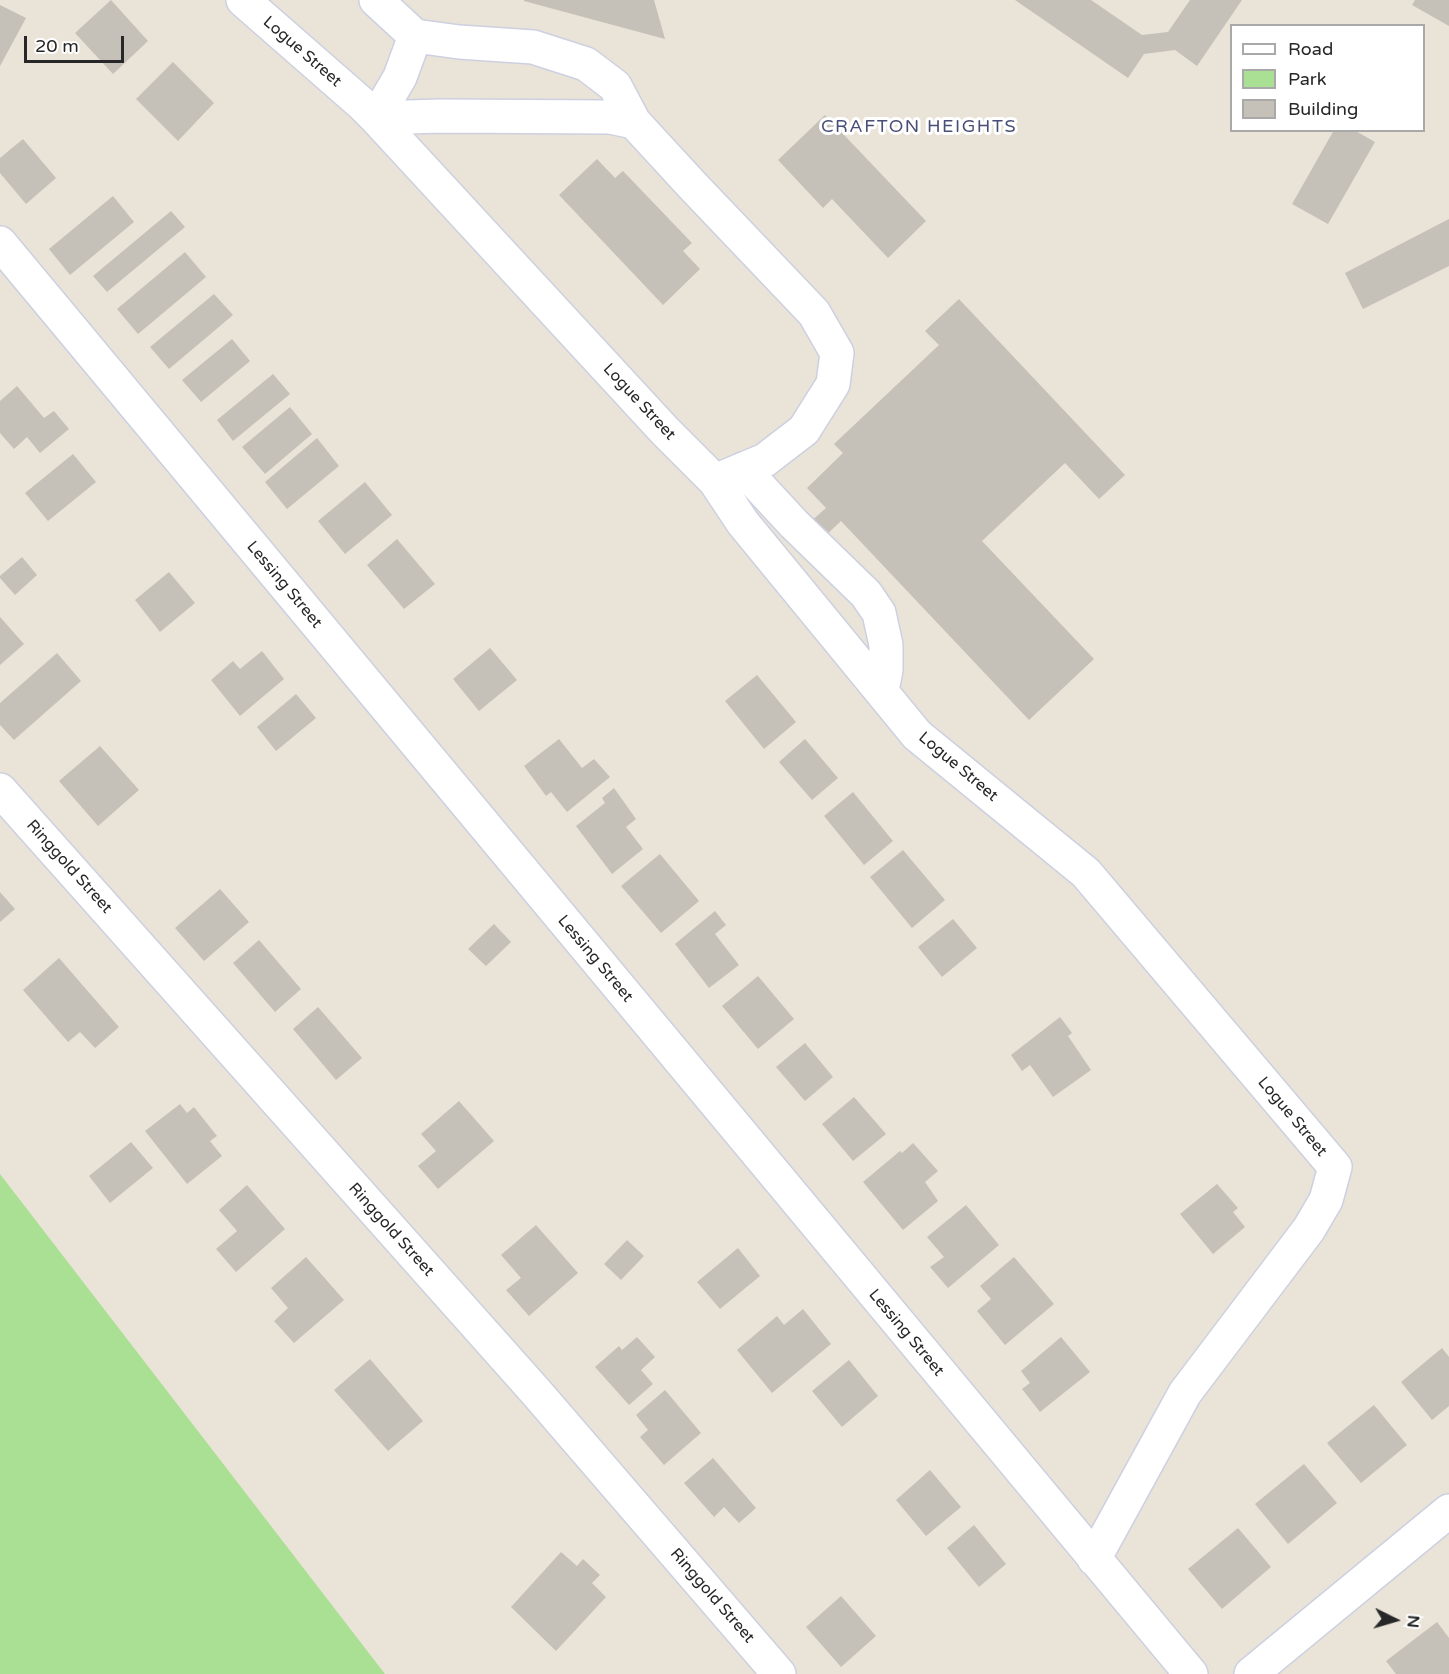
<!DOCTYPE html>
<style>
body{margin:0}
#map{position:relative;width:1449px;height:1674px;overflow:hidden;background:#eae3d8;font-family:"Varela Round",sans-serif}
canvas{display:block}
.legend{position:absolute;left:1230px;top:24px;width:195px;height:108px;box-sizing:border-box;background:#fff;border:2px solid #a9a9a9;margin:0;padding:8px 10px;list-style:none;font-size:18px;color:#272727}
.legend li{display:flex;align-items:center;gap:12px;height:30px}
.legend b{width:30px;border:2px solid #a9a9a9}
.north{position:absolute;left:1365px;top:1590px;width:60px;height:60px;-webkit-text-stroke:4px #fff;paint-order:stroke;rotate:95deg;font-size:16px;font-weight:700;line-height:24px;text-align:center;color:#272727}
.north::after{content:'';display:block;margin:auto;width:21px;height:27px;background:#272727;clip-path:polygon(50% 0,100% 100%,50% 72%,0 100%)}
.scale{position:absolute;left:24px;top:36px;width:100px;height:27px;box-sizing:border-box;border:3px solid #272727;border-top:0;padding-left:8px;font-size:18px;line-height:21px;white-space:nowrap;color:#272727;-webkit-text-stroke:4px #fff;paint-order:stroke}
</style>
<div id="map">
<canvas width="1449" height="1674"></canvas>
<ul class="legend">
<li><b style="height:8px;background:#fff"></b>Road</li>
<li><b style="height:16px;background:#aae094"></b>Park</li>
<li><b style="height:16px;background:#c5c0b8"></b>Building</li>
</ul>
<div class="north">N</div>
<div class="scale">20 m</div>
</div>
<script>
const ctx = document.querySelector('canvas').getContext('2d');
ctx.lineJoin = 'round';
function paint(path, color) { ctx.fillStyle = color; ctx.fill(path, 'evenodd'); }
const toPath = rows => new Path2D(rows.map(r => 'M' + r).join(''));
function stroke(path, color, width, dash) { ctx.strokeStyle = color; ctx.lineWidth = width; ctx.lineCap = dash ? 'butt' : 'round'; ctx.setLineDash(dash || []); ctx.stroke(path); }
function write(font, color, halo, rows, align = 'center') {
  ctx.font = font + ' "Varela Round",sans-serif'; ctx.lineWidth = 6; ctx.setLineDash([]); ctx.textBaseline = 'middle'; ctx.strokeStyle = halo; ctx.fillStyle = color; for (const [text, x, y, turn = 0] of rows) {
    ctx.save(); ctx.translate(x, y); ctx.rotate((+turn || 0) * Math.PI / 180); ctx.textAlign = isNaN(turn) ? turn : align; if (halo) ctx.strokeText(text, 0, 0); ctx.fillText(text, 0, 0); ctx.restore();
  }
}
const green = toPath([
 [0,1174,385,1674,0,1674]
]);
const building = toPath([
 [111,0,148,41,113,74,75,33],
 [524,0,654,0,665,39,524,1],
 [1015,0,1091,0,1142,35,1168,32,1190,0,1242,0,1197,66,1175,50,1144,54,1128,78],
 [1415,0,1449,0,1449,26,1412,5],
 [0,5,26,18,0,66],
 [173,62,214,103,178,141,136,99],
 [825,115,926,221,888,258,832,199,823,208,778,160],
 [1334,130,1354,130,1375,142,1328,224,1292,204],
 [23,139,56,178,26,204,0,173,0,158],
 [597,159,615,178,623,171,692,243,683,251,700,269,663,305,559,195],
 [113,196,134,222,70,275,49,249],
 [171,211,185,227,107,292,93,276],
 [1449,219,1449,266,1363,309,1345,273],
 [185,252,206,277,138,334,117,309],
 [214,294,233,315,169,369,150,347],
 [959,299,1125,475,1099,499,1065,463,982,541,1094,659,1029,720,841,521,823,538,809,523,826,508,807,488,843,453,834,444,939,345,925,331],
 [232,339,250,361,201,402,182,380],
 [273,374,290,394,233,441,217,420],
 [17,386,44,418,54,411,69,429,40,453,27,437,14,449,0,433,0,401],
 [290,407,312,434,265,474,242,447],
 [317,438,339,466,287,509,265,482],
 [73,454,96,482,48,521,25,493],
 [365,482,392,515,345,554,318,521],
 [397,539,435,584,404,609,367,565],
 [22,557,37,575,15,595,0,578,0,576],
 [169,572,195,603,160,632,135,600],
 [0,617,24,644,0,665],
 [490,648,517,680,479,711,453,679],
 [262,651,284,679,240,716,211,680,233,661,240,669],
 [57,653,81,681,14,740,0,725,0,703],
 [757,675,796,722,764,749,725,701],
 [296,694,316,718,276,751,257,727],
 [559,739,582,768,594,759,610,777,567,812,551,792,546,796,524,766],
 [805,739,838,778,812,800,779,762],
 [100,746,139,790,98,826,59,781],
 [614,788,636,819,626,827,643,849,612,874,576,826,605,803,602,798],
 [853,792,893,841,864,865,824,816],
 [903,850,945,900,912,928,870,877],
 [660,854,699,901,661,933,621,886],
 [220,889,249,922,204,961,175,928],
 [0,892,15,909,0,922],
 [715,911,726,925,715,934,739,965,709,988,675,944],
 [953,919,977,948,942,977,918,947],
 [494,924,511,942,486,966,468,949],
 [259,940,301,989,275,1012,233,963],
 [59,958,119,1027,95,1048,80,1032,68,1042,23,990],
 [758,976,794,1019,758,1049,722,1006],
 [318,1007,362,1058,336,1080,293,1029],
 [1060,1017,1072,1033,1068,1036,1091,1070,1053,1097,1030,1065,1022,1071,1011,1055],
 [805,1043,833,1077,805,1101,776,1067],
 [854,1097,886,1134,853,1161,822,1124],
 [459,1101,494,1141,438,1189,418,1166,436,1151,421,1134],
 [180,1104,187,1113,194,1107,217,1136,210,1141,222,1156,187,1184,145,1131],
 [131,1142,153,1168,110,1203,89,1176],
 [913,1143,938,1171,925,1182,938,1201,903,1230,863,1182,900,1151,902,1153],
 [1217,1184,1238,1208,1233,1212,1245,1227,1213,1254,1180,1214],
 [247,1185,285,1229,236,1272,216,1249,237,1231,219,1210],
 [966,1205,999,1245,948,1288,930,1267,944,1257,927,1237],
 [536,1225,578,1273,529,1316,506,1290,521,1278,501,1255],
 [627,1240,644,1256,621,1280,604,1264],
 [738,1248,760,1276,720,1309,697,1282],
 [306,1257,344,1300,294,1343,274,1321,288,1308,271,1288],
 [1014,1257,1054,1304,1005,1345,977,1311,991,1299,980,1286],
 [803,1309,831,1344,772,1393,737,1350,777,1316,784,1325],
 [637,1337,655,1357,641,1370,653,1384,629,1405,595,1367,619,1346,622,1350],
 [1061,1337,1090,1372,1040,1412,1022,1389,1030,1383,1021,1371],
 [1442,1348,1449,1357,1449,1406,1432,1420,1401,1382],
 [370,1359,423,1421,388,1451,334,1390],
 [849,1360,878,1396,842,1427,812,1391],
 [665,1390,701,1433,664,1465,640,1437,648,1430,636,1415],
 [1374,1405,1407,1445,1361,1483,1327,1443],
 [713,1458,756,1508,739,1523,724,1507,714,1517,684,1483],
 [1304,1464,1337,1503,1288,1544,1255,1504],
 [930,1470,961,1507,926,1536,896,1500],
 [974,1525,1006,1564,979,1587,947,1548],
 [1238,1528,1271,1567,1222,1609,1188,1569],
 [561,1552,577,1566,583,1559,600,1575,592,1583,606,1597,556,1651,511,1607],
 [841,1596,876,1636,841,1667,806,1627],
 [1437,1622,1449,1638,1449,1674,1396,1674,1386,1661]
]);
const minor = toPath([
 [243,0,362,104,376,118,665,431,715,481,743,523,917,735,1086,873,1335,1167,1326,1200,1309,1229,1185,1393,1094,1559],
 [376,0,415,36,459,42,533,47,586,64,615,86,634,122,692,185,814,313,837,353,833,384,804,430,765,460,715,481],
 [376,118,440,116,610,117,634,122],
 [376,118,400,77,415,36],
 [0,243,1191,1674],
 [743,469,794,524,866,594,879,613,886,645,886,670,882,691],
 [0,790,536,1392,779,1674],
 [1251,1674,1449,1511]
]);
const streetNames = [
 ["Logue Street",302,52,41],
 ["Logue Street",639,402,47],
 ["Lessing Street",284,585,50],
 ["Logue Street",958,767,40],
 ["Ringgold Street",69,867,48],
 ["Lessing Street",595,959,50],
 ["Logue Street",1292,1117,50],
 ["Ringgold Street",391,1230,48],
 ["Lessing Street",906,1333,50],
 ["Ringgold Street",712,1596,49]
];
const neighbourhoodNames = [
 ["CRAFTON HEIGHTS",919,127]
];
paint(green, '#aae094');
paint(building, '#c5c0b8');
stroke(minor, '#cdd0e0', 36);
stroke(minor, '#fff', 33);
write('16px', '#272727', '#fff', streetNames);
ctx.letterSpacing = '1.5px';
write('18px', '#494e76', '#fff', neighbourhoodNames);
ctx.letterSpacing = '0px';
</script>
